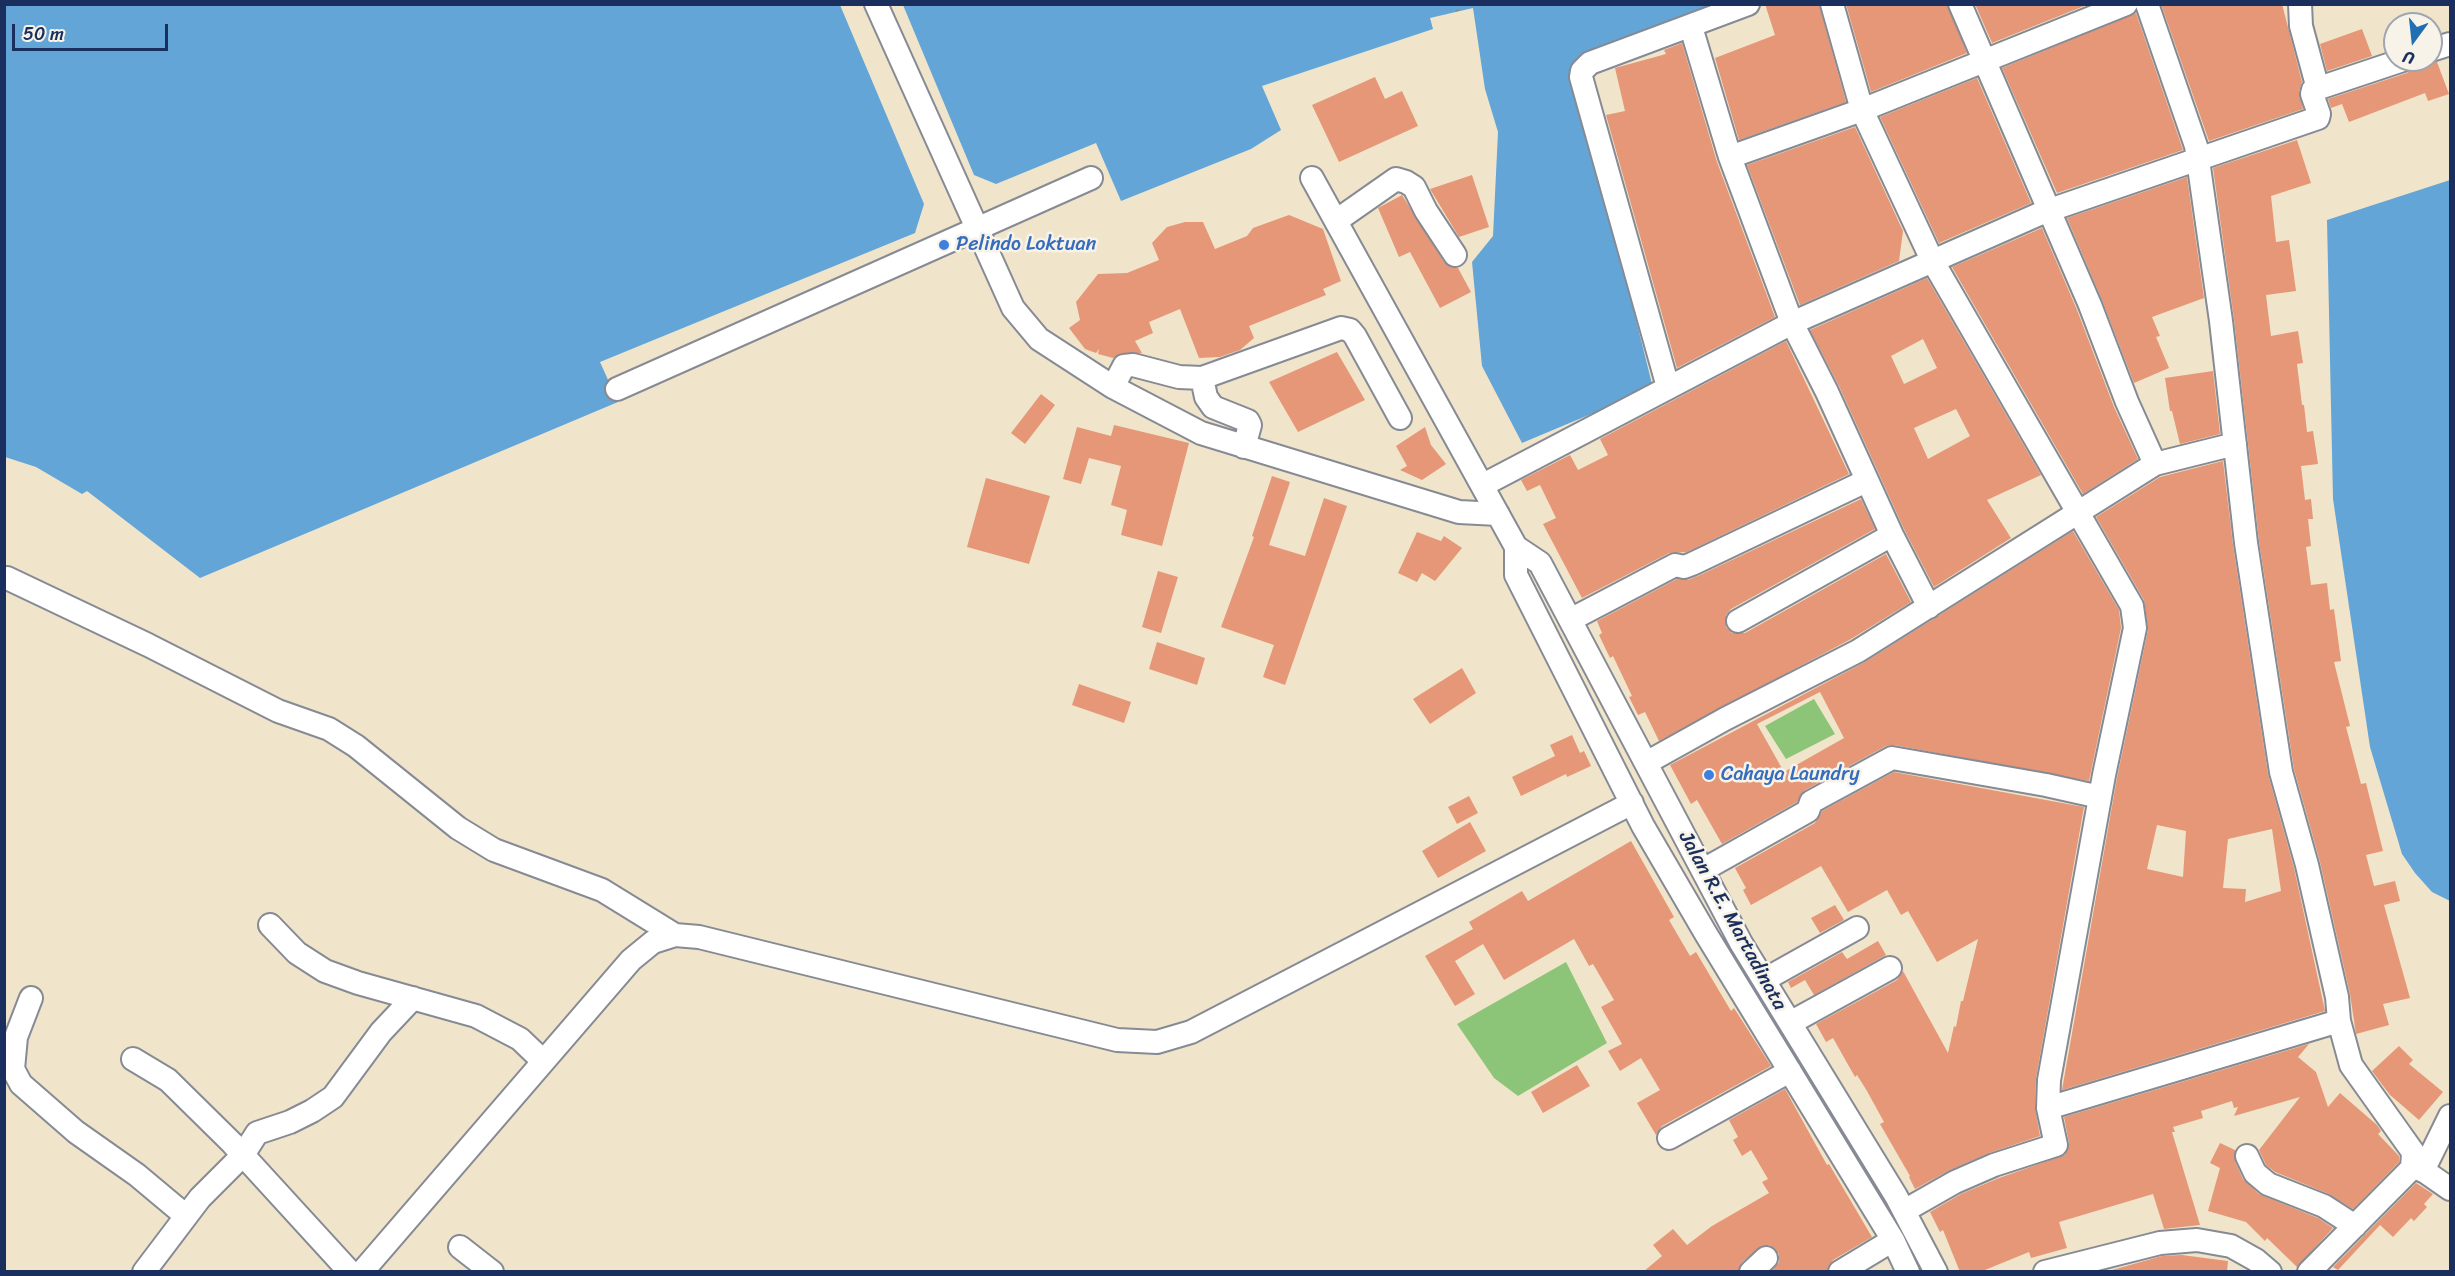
<!DOCTYPE html>
<style>
body{margin:0}
#map{position:relative;width:2455px;height:1276px;overflow:hidden;background:#f0e5ca;font-family:Sriracha,sans-serif}
canvas{display:block}
.frame{position:absolute;inset:0;border:6px solid #1b2f5e;pointer-events:none}
.north{position:absolute;left:2383px;top:12px;width:60px;height:60px;box-sizing:border-box;background:#f7f3e8;border:2px solid #9fa5b1;border-radius:50%;rotate:195deg;font-size:16px;font-weight:700;line-height:24px;text-align:center;color:#1b2f5e}
.north::after{content:'';display:block;margin:auto;width:21px;height:27px;background:#1f6fb2;clip-path:polygon(50% 0,100% 100%,50% 72%,0 100%)}
.scale{position:absolute;left:12px;top:24px;width:156px;height:27px;box-sizing:border-box;border:3px solid #1b2f5e;border-top:0;padding-left:8px;font-size:18px;line-height:21px;white-space:nowrap;color:#1b2f5e;-webkit-text-stroke:4px #f7f3e8;paint-order:stroke}
</style>
<div id="map">
<canvas width="2455" height="1276"></canvas>
<div class="frame"></div>
<div class="north">U</div>
<div class="scale">50 m</div>
</div>
<script>
const ctx = document.querySelector('canvas').getContext('2d');
ctx.lineJoin = 'round';
function paint(path, color) { ctx.fillStyle = color; ctx.fill(path, 'evenodd'); }
const toPath = rows => new Path2D(rows.map(r => 'M' + r).join(''));
function stroke(path, color, width, dash) { ctx.strokeStyle = color; ctx.lineWidth = width; ctx.lineCap = dash ? 'butt' : 'round'; ctx.setLineDash(dash || []); ctx.stroke(path); }
function write(font, color, halo, rows, align = 'center') {
  ctx.font = font + ' Sriracha,sans-serif'; ctx.lineWidth = 5; ctx.setLineDash([]); ctx.textBaseline = 'middle'; ctx.strokeStyle = halo; ctx.fillStyle = color; for (const [text, x, y, turn = 0] of rows) {
    ctx.save(); ctx.translate(x, y); ctx.rotate((+turn || 0) * Math.PI / 180); ctx.textAlign = isNaN(turn) ? turn : align; if (halo) ctx.strokeText(text, 0, 0); ctx.fillText(text, 0, 0); ctx.restore();
  }
}
const green = toPath([
 [1814,699,1835,734,1786,759,1765,726],
 [1566,962,1607,1043,1518,1096,1494,1078,1457,1024]
]);
const water = toPath([
 [5,5,840,5,924,204,915,233,600,362,618,402,200,578,87,491,82,494,36,467,5,457],
 [903,5,1732,5,1575,75,1653,388,1522,443,1482,366,1472,262,1493,236,1498,132,1485,89,1473,8,1430,18,1433,29,1262,86,1281,130,1251,149,1121,201,1096,143,996,184,974,175],
 [2450,180,2450,901,2432,892,2415,873,2402,854,2370,747,2333,499,2327,220]
]);
const building = toPath([
 [1765,4,1819,4,1846,102,1739,140,1715,58,1775,35],
 [1846,4,1947,4,1967,53,1871,92],
 [1975,4,2089,4,1992,43],
 [2161,4,2282,4,2302,82,2299,91,2303,109,2209,141],
 [2136,13,2183,150,2057,193,2002,68],
 [2362,29,2372,56,2327,71,2320,44],
 [1682,43,1717,162,1775,317,1677,368,1606,115,1625,111,1615,68,1666,54,1664,50],
 [2416,60,2429,63,2437,62,2449,94,2428,101,2425,93,2349,122,2342,104,2331,108,2328,99,2407,73,2413,68],
 [1375,77,1385,99,1402,91,1418,126,1339,162,1312,105],
 [1977,78,2031,203,1939,243,1880,117],
 [1855,127,1903,231,1899,261,1800,305,1747,165],
 [2297,140,2311,183,2271,196,2276,242,2289,240,2296,291,2266,295,2271,336,2298,331,2303,363,2297,364,2302,405,2304,405,2307,432,2313,431,2318,464,2301,466,2305,500,2311,499,2313,519,2308,519,2311,546,2306,547,2311,585,2327,583,2330,610,2334,609,2341,661,2334,662,2350,726,2346,727,2361,784,2366,783,2383,851,2366,855,2374,886,2395,881,2400,901,2384,905,2410,998,2383,1004,2389,1025,2356,1034,2350,994,2320,862,2294,769,2259,541,2234,319,2213,168],
 [1472,175,1489,227,1459,237,1430,189],
 [2187,177,2204,298,2152,317,2160,336,2156,337,2169,368,2134,383,2102,300,2067,218],
 [1402,195,1444,262,1450,267,1458,268,1471,292,1440,308,1410,252,1399,257,1378,208],
 [1289,215,1323,229,1341,281,1323,289,1326,295,1249,326,1254,338,1240,350,1220,357,1199,358,1180,309,1149,322,1153,333,1135,341,1142,353,1123,353,1113,358,1098,354,1099,349,1096,353,1085,349,1069,328,1080,320,1076,302,1098,274,1127,273,1159,260,1152,243,1167,227,1185,222,1203,222,1215,249,1247,236,1253,228],
 [2042,228,2077,310,2114,407,2138,459,2083,494,1952,267],
 [1927,278,2041,475,1987,500,2011,538,1934,587,1904,529,1839,386,1810,330],
 [1923,339,1937,368,1904,384,1891,356],
 [1956,409,1970,436,1928,459,1914,428],
 [1786,341,1849,474,1687,552,1669,553,1582,598,1543,524,1556,518,1540,485,1527,491,1521,480,1570,455,1578,470,1608,455,1600,439],
 [1337,352,1365,400,1298,432,1269,382],
 [2213,371,2220,434,2180,444,2172,411,2170,411,2165,378],
 [1041,394,1055,405,1025,444,1011,433],
 [1114,425,1189,443,1162,546,1121,535,1127,510,1111,505,1121,466,1089,458,1081,484,1063,479,1077,427,1111,436],
 [1425,427,1431,445,1446,464,1422,480,1400,470,1407,466,1396,446],
 [2223,461,2233,545,2268,774,2294,868,2325,1011,2062,1090,2117,778,2148,630,2144,600,2096,517,2160,477],
 [2157,825,2186,831,2183,877,2147,869],
 [2272,829,2281,891,2245,902,2246,889,2223,888,2228,839],
 [1272,476,1290,482,1269,545,1305,556,1324,498,1347,506,1285,685,1263,677,1274,645,1221,627,1254,537,1252,536],
 [986,478,1050,496,1029,564,967,547],
 [1861,499,1875,529,1731,609,1726,615,1726,627,1732,633,1745,633,1886,554,1911,602,1851,639,1659,741,1645,712,1638,715,1629,697,1632,696,1613,656,1610,658,1599,635,1602,633,1597,621,1677,579,1688,580,1698,576],
 [2073,531,2119,610,2121,628,2089,781,1894,745,1886,746,1805,790,1797,802,1722,844,1697,800,1691,804,1670,765,1865,662],
 [1820,692,1844,738,1784,772,1757,724],
 [1417,532,1441,541,1444,536,1462,548,1435,581,1422,573,1417,582,1398,573],
 [1158,571,1178,577,1161,633,1142,627],
 [1157,642,1205,658,1197,685,1149,669],
 [1462,668,1476,693,1430,724,1413,699],
 [1079,684,1131,702,1124,723,1072,705],
 [1572,735,1580,753,1584,751,1591,766,1567,777,1566,774,1521,796,1512,777,1555,756,1550,745],
 [1894,772,2084,807,2036,1078,2035,1108,2040,1136,1989,1153,1950,1170,1915,1189,1909,1177,1910,1176,1880,1124,1884,1122,1867,1091,1857,1075,1855,1077,1833,1038,1826,1042,1816,1024,1897,980,1903,971,1948,1053,1954,1026,1956,1027,1961,1001,1963,1001,1978,939,1937,962,1908,911,1901,915,1887,890,1848,912,1821,866,1751,905,1743,890,1746,888,1735,868,1815,823,1822,811],
 [1469,796,1478,813,1457,824,1448,807],
 [1470,822,1486,851,1438,878,1422,851],
 [1631,841,1674,917,1669,920,1690,956,1696,952,1731,1011,1734,1008,1771,1066,1662,1126,1656,1135,1637,1103,1660,1090,1641,1058,1620,1071,1608,1051,1622,1044,1601,1007,1614,1000,1593,964,1589,966,1574,939,1504,980,1483,944,1455,961,1475,994,1455,1006,1425,956,1473,929,1469,922,1522,891,1528,901],
 [1835,905,1844,920,1820,933,1811,918],
 [1878,941,1886,955,1814,995,1805,980,1791,988,1788,982,1842,952,1847,959],
 [2309,1044,2298,1057,2316,1072,2328,1107,2340,1093,2377,1125,2381,1131,2378,1134,2399,1156,2399,1162,2353,1209,2329,1194,2275,1172,2266,1165,2259,1150,2300,1097,2234,1116,2238,1107,2234,1108,2232,1101,2201,1111,2203,1118,2173,1127,2175,1132,2172,1132,2200,1225,2164,1229,2153,1194,2059,1222,2067,1248,2031,1258,2029,1252,1980,1272,1960,1272,1943,1230,1940,1232,1930,1212,1961,1194,1999,1178,2065,1155,2069,1143,2064,1117],
 [2399,1046,2413,1060,2409,1064,2443,1092,2419,1120,2390,1095,2372,1071],
 [1577,1065,1590,1086,1543,1113,1531,1092],
 [1785,1089,1827,1165,1829,1164,1872,1237,1833,1260,1827,1272,1771,1272,1779,1262,1779,1254,1770,1245,1764,1245,1742,1262,1738,1272,1643,1272,1662,1256,1653,1245,1673,1229,1687,1245,1712,1226,1769,1193,1762,1182,1768,1179,1751,1150,1742,1156,1733,1140,1738,1137,1729,1120],
 [2220,1143,2235,1150,2235,1161,2243,1179,2259,1194,2318,1218,2333,1228,2297,1267,2267,1238,2265,1241,2246,1222,2208,1211,2220,1168,2210,1163],
 [2416,1183,2433,1194,2424,1204,2427,1207,2414,1221,2411,1218,2393,1237,2380,1225,2338,1270,2333,1267],
 [2182,1255,2228,1261,2227,1272,2105,1272,2162,1256]
]);
const path = toPath([
 [1455,4,1458,12]
]);
const minor = toPath([
 [876,4,1013,308,1039,339,1113,387,1201,433,1459,512,1498,514],
 [1832,4,1862,110,1932,260,2132,606,2135,628,2104,775,2049,1080,2048,1108,2056,1145,1994,1165,1955,1182,1904,1211],
 [1960,4,2090,305,2127,402,2155,464],
 [2147,4,2196,146,2221,321,2246,543,2281,772,2307,865,2337,997,2339,1021,2351,1065,2413,1152,2412,1168,2309,1272],
 [2300,4,2301,26,2318,89],
 [1691,27,1730,157,1792,323,1827,392,1892,535,1929,607],
 [2431,50,2450,44],
 [1730,157,1862,110,2126,4],
 [1312,178,1516,547,1540,563,1741,943,1896,1196,1936,1272],
 [1336,221,1396,179,1406,182,1414,187,1426,211,1455,255],
 [1113,387,1124,366,1133,365,1179,377,1202,378],
 [1668,387,1581,77,1582,71,1590,63,1748,4],
 [617,389,1091,178],
 [1244,447,1250,425,1248,421,1213,407,1206,397,1202,378,1341,328,1350,330,1355,336,1400,418],
 [1483,485,1792,323,2044,212,2318,118,2319,114,2312,94,2313,90,2403,60],
 [1516,547,1516,575,1643,826,1706,934,1893,1240,1908,1272],
 [7,578,148,645,278,711,329,729,356,746,458,828,494,850,602,890,675,935],
 [1570,620,1675,565,1684,567,1692,564,1866,481],
 [1738,621,1892,535],
 [1646,763,1725,719,1858,651,2155,464,2235,444],
 [1703,870,1808,811,1811,802,1892,758,2046,785,2100,797],
 [270,925,297,953,325,971,358,983,476,1016,520,1039,543,1061],
 [1764,980,1857,928],
 [31,998,16,1037,13,1069,21,1084,76,1132,137,1175,186,1216],
 [1790,1023,1890,968],
 [133,1059,168,1080,232,1143,350,1272],
 [2048,1108,2339,1021],
 [1669,1138,1790,1071],
 [2247,1156,2255,1173,2268,1184,2324,1206,2355,1226],
 [2414,1164,2450,1189],
 [2423,1171,2450,1116],
 [460,1247,492,1272],
 [144,1272,200,1198,243,1155,257,1133,290,1122,312,1111,333,1097,381,1032,413,998],
 [362,1272,631,960,653,942,675,935,699,937,1117,1040,1157,1042,1191,1032,1632,803],
 [1751,1272,1766,1258],
 [1840,1272,1893,1240],
 [2045,1272,2160,1243,2197,1240,2231,1246,2256,1260,2270,1272]
]);
const markers = [
 [944,245,6,"#3f7fe0"],
 [1709,775,6,"#3f7fe0"]
];
const shopNames = [
 ["Pelindo Loktuan",956,245],
 ["Cahaya Laundry",1721,775]
];
const streetNames = [
 ["Jalan R.E. Martadinata",1732,921,61]
];
paint(green, '#8dc578');
paint(water, '#63a5d7');
paint(building, '#e59777');
stroke(minor, '#868a94', 26);
stroke(path, '#868a94', 4, [1.5, 4.5]);
stroke(minor, '#fff', 22);
for (const [x, y, r, color] of markers) { const dot = new Path2D(); dot.arc(x, y, r, 0, 2 * Math.PI); ctx.fillStyle = color; ctx.fill(dot); stroke(dot, '#f7f3e8', 2); }
write('20px', '#366cbe', '#f7f3e8', shopNames, 'left');
write('20px', '#1b2f5e', '#f7f3e8', streetNames);
</script>
